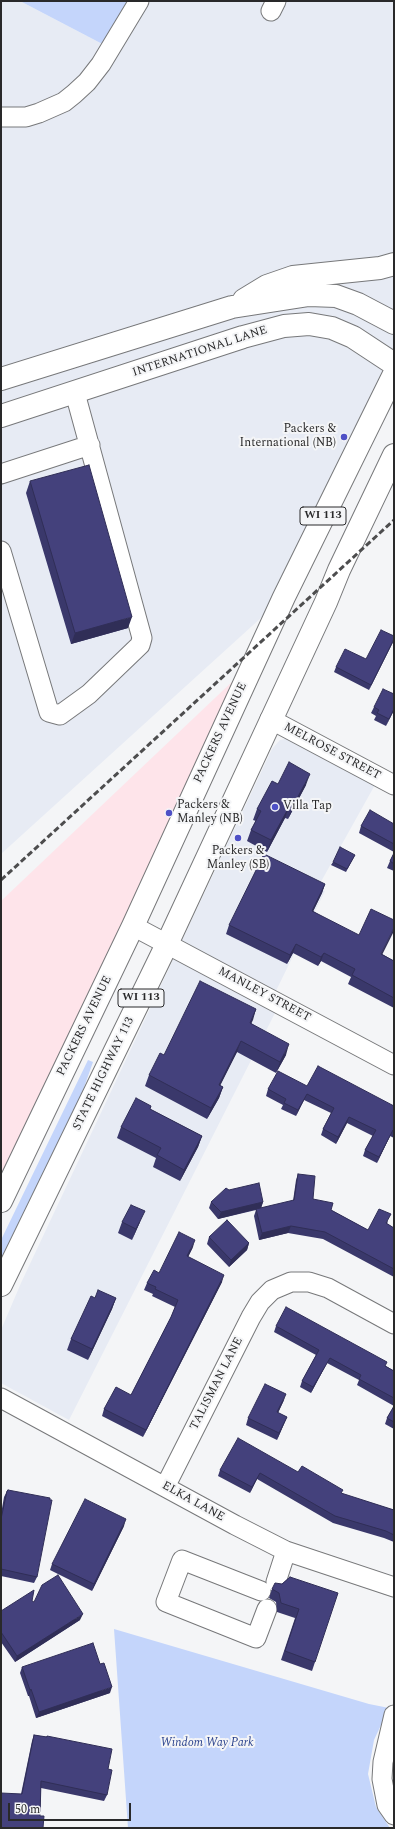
<!DOCTYPE html>
<style>
body{margin:0}
#map{position:relative;width:395px;height:1829px;overflow:hidden;background:#f4f5f7;font-family:Spectral,serif}
canvas{display:block}
.frame{position:absolute;inset:0;border:2px solid #29292a;pointer-events:none}
.scale{position:absolute;left:8px;top:1803px;width:123px;height:18px;box-sizing:border-box;border:2px solid #29292a;border-top:0;padding-left:5px;font-size:12px;line-height:14px;white-space:nowrap;color:#29292a;-webkit-text-stroke:3px #f4f5f7;paint-order:stroke}
</style>
<div id="map">
<canvas width="395" height="1829"></canvas>
<div class="frame"></div>
<div class="scale">50 m</div>
</div>
<script>
const ctx = document.querySelector('canvas').getContext('2d');
ctx.lineJoin = 'round';
function paint(path, color) { ctx.fillStyle = color; ctx.fill(path, 'evenodd'); }
const toPath = rows => new Path2D(rows.map(r => 'M' + r).join(''));
function stroke(path, color, width, dash) { ctx.strokeStyle = color; ctx.lineWidth = width; ctx.lineCap = dash ? 'butt' : 'round'; ctx.setLineDash(dash || []); ctx.stroke(path); }
function write(font, color, halo, rows, align = 'center') {
  ctx.font = font + ' Spectral,serif'; ctx.lineWidth = 4; ctx.setLineDash([]); ctx.textBaseline = 'middle'; ctx.strokeStyle = halo; ctx.fillStyle = color; for (const [text, x, y, turn = 0] of rows) {
    ctx.save(); ctx.translate(x, y); ctx.rotate((+turn || 0) * Math.PI / 180); ctx.textAlign = isNaN(turn) ? turn : align; if (halo) ctx.strokeText(text, 0, 0); ctx.fillText(text, 0, 0); ctx.restore();
  }
}
const built = toPath([
 [1,1,20,1,110,48,139,1,394,1,394,374,284,597,1,854],
 [290,738,376,783,318,887,325,891,269,1005,277,1009,69,1420,1,1383,1,1330,21,1283,272,749,280,740]
]);
const industrial = toPath([
 [255,660,1,1201,1,901]
]);
const green = toPath([
 [20,1,139,1,110,48],
 [88,1060,93,1062,81,1096,1,1266,1,1240],
 [114,1629,369,1704,389,1708,374,1740,368,1774,376,1807,390,1828,128,1828]
]);
const minor = toPath([
 [271,11,276,1],
 [1,117,26,117,39,113,64,102,74,94,87,82,101,64,139,1],
 [1,474,90,445],
 [1,551,49,712,60,715,89,694,140,645,142,638,75,393],
 [270,719,394,785],
 [133,926,394,1065],
 [1,1398,235,1525,286,1551,394,1587],
 [165,1487,251,1317,260,1302,272,1290,291,1282,309,1282,328,1288,394,1324],
 [276,1582,286,1551],
 [261,1591,182,1560,166,1602,256,1638,267,1609],
 [394,1715,383,1762,382,1779,387,1805,394,1815]
]);
const major = toPath([
 [244,300,267,286,293,277,380,268,394,264],
 [1,379,232,307,309,295,336,296,358,304,394,323],
 [1,416,243,337,284,326,309,324,332,328,353,337,394,364],
 [1,1201,133,926,284,597,394,374],
 [1,1285,167,944,326,602,339,570,394,455]
]);
const rail = toPath([
 [1,880,394,520]
]);
const wall = toPath([
 [30,481,128,628,71,644,26,493],
 [393,642,369,690,334,672,336,667,366,659],
 [394,694,394,710,386,726,374,720,376,716,371,713,374,707],
 [278,784,306,785,288,819,285,818,267,852,247,841,251,830,256,821,253,820,257,809],
 [394,824,394,852,359,833,361,826],
 [394,853,394,871,387,868,390,861],
 [355,855,346,872,331,865,333,862],
 [325,884,322,893,313,911,382,954,394,961,394,1008,348,984,351,977,321,961,318,966,293,953,287,964,226,934,229,925],
 [256,1009,251,1023,286,1055,276,1073,237,1052,220,1085,223,1087,219,1098,207,1119,145,1086,149,1075,164,1055],
 [307,1086,394,1106,394,1138,390,1136,377,1163,363,1156,365,1150,373,1136,347,1123,336,1144,321,1135,323,1129,331,1113,304,1100,296,1116,281,1109,283,1105,266,1096,268,1089],
 [150,1109,202,1136,198,1147,180,1181,153,1167,156,1158,117,1138,121,1127],
 [298,1174,313,1199,331,1210,368,1230,388,1221,387,1224,394,1228,394,1277,323,1239,288,1233,259,1240,254,1216,256,1210,218,1219,209,1208,211,1202,229,1190,263,1202,261,1208,293,1201,296,1180],
 [122,1222,140,1222,132,1240,118,1233],
 [209,1237,249,1243,247,1250,229,1267,207,1244],
 [193,1247,188,1257,222,1282,143,1437,102,1416,104,1409,131,1395,171,1317,175,1307,152,1296,153,1294,144,1290,147,1283,159,1273],
 [95,1298,116,1298,112,1309,88,1360,67,1350,71,1339],
 [276,1326,386,1366,394,1371,394,1406,357,1385,359,1380,327,1363,311,1393,300,1387,302,1381,316,1355,274,1332],
 [284,1400,278,1413,287,1417,277,1440,246,1425,248,1418],
 [394,1406,394,1429,385,1424,387,1418],
 [220,1470,298,1472,342,1494,394,1510,394,1542,384,1538,333,1523,257,1479,250,1493,218,1476],
 [7,1491,37,1577,34,1583,1,1576,1,1514,4,1497],
 [124,1526,92,1591,50,1570,52,1564],
 [290,1577,315,1662,312,1671,281,1660,295,1618,277,1612,276,1602,269,1598,272,1589,282,1584],
 [1,1611,80,1620,15,1662,1,1642],
 [22,1667,110,1693,36,1718,29,1696,28,1696,20,1673],
 [34,1735,46,1737,47,1736,108,1769,107,1795,104,1801,41,1788,40,1816,21,1794,32,1741]
]);
const shadedWall = toPath([
 [132,617,128,628,71,644,75,633],
 [394,639,393,642,369,690,371,685],
 [394,709,394,710,386,726,389,719],
 [310,774,306,785,288,819,292,808],
 [289,807,285,818,267,852,271,840],
 [325,884,322,893,309,920,312,911],
 [394,928,394,931,378,963,381,954],
 [296,944,293,953,287,964,290,955],
 [324,953,321,961,318,966,321,957],
 [256,1009,253,1020,246,1034,250,1023],
 [241,1041,237,1052,215,1096,219,1085],
 [289,1044,286,1055,276,1073,280,1062],
 [223,1087,219,1098,207,1119,211,1108],
 [307,1094,296,1116,298,1110],
 [349,1117,347,1123,336,1144,338,1137],
 [393,1130,390,1136,377,1163,379,1157],
 [202,1136,198,1147,180,1181,184,1170],
 [263,1202,261,1208,218,1219,221,1212],
 [145,1211,140,1222,132,1240,136,1229],
 [291,1226,288,1233,259,1240,262,1233],
 [195,1240,193,1247,185,1263,187,1256],
 [249,1243,247,1250,229,1267,231,1260],
 [224,1275,222,1282,143,1437,146,1430],
 [116,1298,112,1309,88,1360,92,1349],
 [330,1358,327,1363,311,1393,313,1387],
 [286,1394,284,1400,275,1419,277,1412],
 [287,1417,284,1424,277,1440,279,1433],
 [260,1473,250,1493,252,1487],
 [126,1519,124,1526,92,1591,94,1584],
 [83,1614,80,1620,15,1662,17,1656],
 [112,1687,110,1693,36,1718,39,1712],
 [31,1689,29,1696,28,1696,30,1690]
]);
const building = toPath([
 [89,465,132,617,75,633,30,481,89,465],
 [381,630,394,636,394,639,371,685,336,667,345,649,366,659,381,630],
 [383,689,394,694,394,709,389,719,377,713,379,710,374,707,383,689],
 [289,762,310,774,292,808,289,807,271,840,251,830,261,811,257,809,272,781,278,784,289,762],
 [370,810,394,824,394,844,361,826,370,810],
 [340,847,355,855,347,869,333,862,340,847],
 [394,853,394,864,390,861,394,853],
 [264,854,325,884,312,911,359,935,371,909,394,920,394,928,381,954,394,961,394,998,352,975,355,969,324,953,321,957,296,944,290,955,229,925,264,854],
 [200,981,256,1009,250,1023,289,1044,280,1062,241,1041,219,1085,223,1087,211,1108,149,1075,160,1053,164,1055,200,981],
 [318,1066,394,1106,394,1131,393,1130,379,1157,365,1150,376,1130,349,1117,338,1137,323,1129,334,1108,307,1094,298,1110,284,1103,286,1099,268,1089,278,1071,307,1086,318,1066],
 [136,1098,151,1106,150,1109,202,1136,184,1170,157,1155,161,1148,121,1127,136,1098],
 [298,1174,315,1176,313,1199,333,1203,331,1210,368,1230,379,1209,391,1214,386,1223,394,1228,394,1269,325,1232,291,1226,262,1233,256,1209,294,1200,298,1174],
 [259,1183,263,1202,221,1212,211,1202,226,1188,229,1190,259,1183],
 [131,1205,145,1211,136,1229,122,1222,131,1205],
 [227,1220,249,1243,231,1260,209,1237,227,1220],
 [179,1232,195,1240,187,1256,224,1275,146,1430,104,1409,116,1387,131,1395,171,1317,178,1300,155,1289,156,1287,147,1283,154,1270,159,1273,179,1232],
 [98,1290,116,1298,92,1349,71,1339,91,1296,95,1298,98,1290],
 [286,1307,387,1362,385,1366,394,1371,394,1398,359,1379,361,1375,330,1358,313,1387,302,1381,319,1350,276,1326,286,1307],
 [265,1384,286,1394,277,1412,287,1417,279,1433,248,1418,265,1384],
 [394,1406,394,1422,387,1418,394,1406],
 [238,1438,298,1472,302,1466,343,1490,341,1493,394,1510,394,1535,386,1531,335,1516,260,1473,252,1487,220,1470,238,1438],
 [8,1490,50,1498,50,1500,52,1500,37,1577,1,1569,1,1519,7,1491,8,1490],
 [85,1499,126,1519,94,1584,52,1564,85,1499],
 [58,1575,83,1614,17,1656,1,1632,1,1611,34,1590,32,1601,34,1602,42,1585,58,1575],
 [290,1577,338,1593,315,1662,285,1651,299,1609,281,1603,279,1593,272,1589,275,1583,282,1584,290,1577],
 [93,1643,100,1664,104,1663,112,1687,39,1712,31,1689,30,1690,22,1667,93,1643],
 [34,1735,47,1737,47,1736,112,1749,108,1769,112,1770,107,1795,41,1781,40,1816,44,1816,43,1828,1,1828,1,1793,22,1794,34,1735]
]);
const markers = [
 [344,437,4,"#4e50c6"],
 [275,807,4,"#4e50c6"],
 [169,813,4,"#4e50c6"],
 [238,838,4,"#4e50c6"]
];
const shields = [
 [323,516,46],
 [141,998,46]
];
const shieldNames = [
 ["WI 113",323,516],
 ["WI 113",141,998]
];
const streetNames = [
 ["INTERNATIONAL LANE",200,352,-18],
 ["PACKERS AVENUE",221,733,-65],
 ["MELROSE STREET",332,752,28],
 ["MANLEY STREET",264,995,28],
 ["PACKERS AVENUE",85,1026,-64],
 ["STATE HIGHWAY 113",104,1074,-64],
 ["TALISMAN LANE",217,1384,-63],
 ["ELKA LANE",193,1502,29]
];
const poiNames = [
 ["Packers &",336,430,"right"],
 ["International (NB)",336,444,"right"],
 ["Packers &",177,806],
 ["Manley (NB)",177,820],
 ["Villa Tap",283,807],
 ["Packers &",238,852,"center"],
 ["Manley (SB)",238,866,"center"]
];
const parkNames = [
 ["Windom Way Park",207,1744]
];
paint(built, '#e7ebf4');
paint(industrial, '#fee4ea');
paint(green, '#c4d5fb');
stroke(minor, '#77787a', 21);
stroke(major, '#77787a', 24);
stroke(minor, '#fff', 19);
stroke(major, '#fff', 22);
stroke(rail, '#4d4d4e', 3, [6, 3]);
paint(wall, '#3a386b');
paint(shadedWall, '#302e57');
paint(building, '#44417c');
stroke(building, '#302e57', 1);
for (const [x, y, r, color] of markers) { const dot = new Path2D(); dot.arc(x, y, r, 0, 2 * Math.PI); ctx.fillStyle = color; ctx.fill(dot); stroke(dot, '#f4f5f7', 1.5); }
for (const [x, y, w] of shields) { const box = new Path2D(); box.roundRect(x - w / 2, y - 9, w, 18, 3); ctx.fillStyle = '#f4f5f7'; ctx.fill(box); stroke(box, '#29292a', 1); }
write('bold 11px', '#29292a', null, shieldNames);
write('12px', '#29292a', '#f4f5f7', streetNames);
write('12px', '#29292a', '#f4f5f7', poiNames, 'left');
write('italic 12px', '#2c448e', '#f4f5f7', parkNames);
</script>
